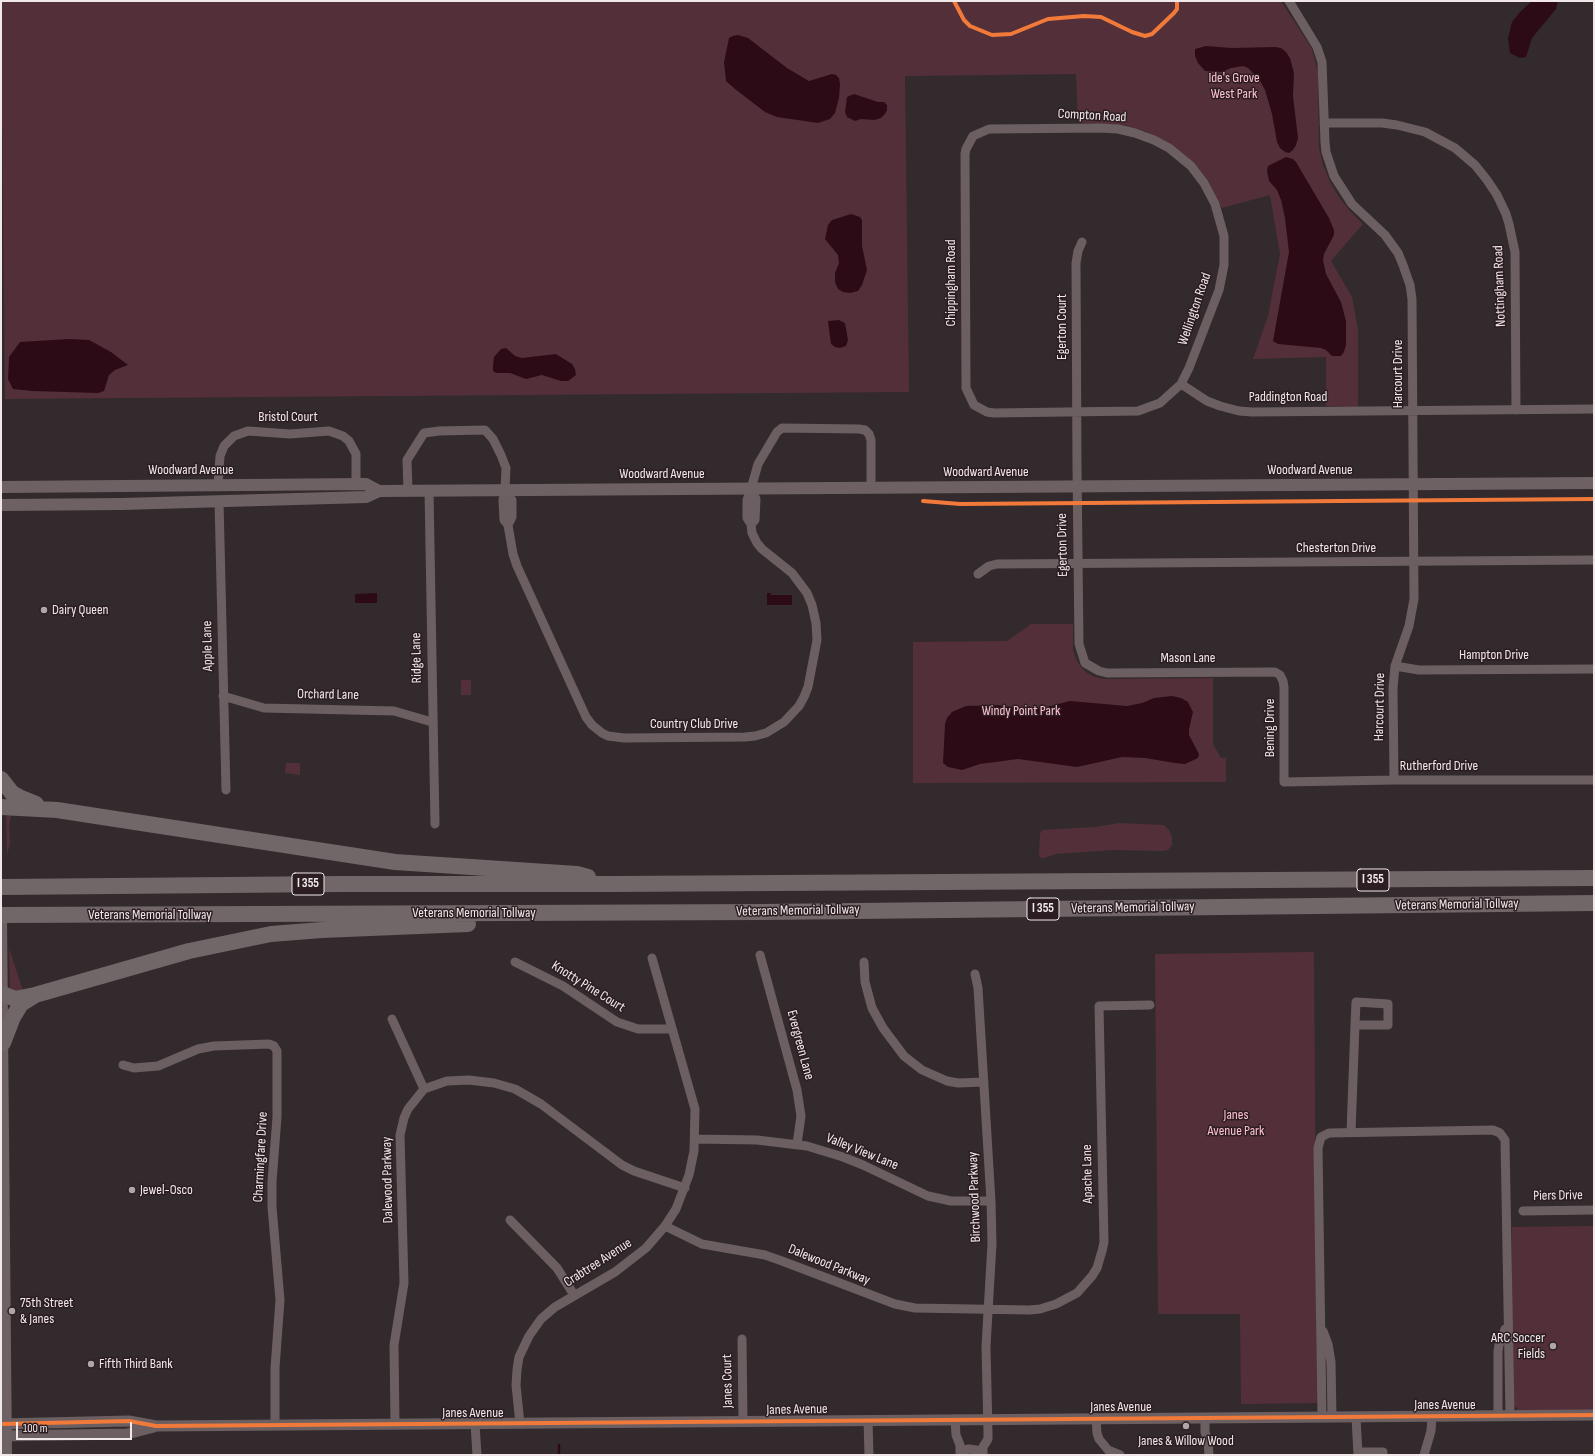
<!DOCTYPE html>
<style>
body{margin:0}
#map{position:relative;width:1595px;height:1456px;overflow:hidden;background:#322a2c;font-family:"Sofia Sans Condensed",sans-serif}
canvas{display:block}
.frame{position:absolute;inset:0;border:2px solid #f1e8ea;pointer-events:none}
.scale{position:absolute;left:16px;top:1422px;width:116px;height:18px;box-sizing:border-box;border:2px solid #f1e8ea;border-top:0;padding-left:5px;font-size:12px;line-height:14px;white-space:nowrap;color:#f1e8ea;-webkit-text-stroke:3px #2b1d21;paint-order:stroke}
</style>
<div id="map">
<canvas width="1595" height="1456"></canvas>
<div class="frame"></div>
<div class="scale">100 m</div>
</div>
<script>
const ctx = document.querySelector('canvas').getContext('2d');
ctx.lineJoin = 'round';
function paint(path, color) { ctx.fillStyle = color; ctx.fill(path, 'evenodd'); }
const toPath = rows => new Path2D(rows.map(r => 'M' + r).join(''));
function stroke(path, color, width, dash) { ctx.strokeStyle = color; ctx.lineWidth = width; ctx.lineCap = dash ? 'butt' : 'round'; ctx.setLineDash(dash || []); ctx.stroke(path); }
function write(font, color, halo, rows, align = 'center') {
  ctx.font = font + ' "Sofia Sans Condensed",sans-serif'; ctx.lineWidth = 3; ctx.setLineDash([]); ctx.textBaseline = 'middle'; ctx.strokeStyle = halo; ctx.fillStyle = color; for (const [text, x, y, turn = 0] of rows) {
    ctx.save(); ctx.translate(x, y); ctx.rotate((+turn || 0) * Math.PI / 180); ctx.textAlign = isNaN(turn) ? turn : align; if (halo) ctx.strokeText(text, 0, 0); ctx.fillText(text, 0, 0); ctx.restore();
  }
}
const green = toPath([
 [1,1,1281,1,1312,49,1318,72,1319,148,1323,165,1331,184,1339,197,1350,211,1363,224,1331,261,1352,297,1358,329,1358,407,1326,406,1326,357,1253,359,1268,316,1280,254,1270,195,1222,208,1207,179,1196,165,1168,142,1145,131,1124,125,1078,123,1076,74,905,76,909,392,5,399],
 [1031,624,1073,624,1073,649,1076,659,1081,667,1087,673,1095,677,1105,679,1213,678,1213,744,1221,758,1226,758,1226,782,913,783,913,642,1007,641],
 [461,680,471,680,471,695,461,695],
 [286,763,300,763,300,775,285,773],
 [12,812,9,826,10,843,7,855,6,818,8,815],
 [1119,823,1164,825,1169,830,1172,837,1172,845,1168,850,1162,851,1113,850,1056,854,1044,858,1041,858,1039,855,1040,834,1042,830,1095,827],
 [9,948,24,994,12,992,10,988],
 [1314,952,1317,1403,1241,1404,1240,1314,1158,1314,1155,954],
 [1594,1226,1594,1410,1518,1410,1512,1403,1512,1227]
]);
const water = toPath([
 [1532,1,1558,1,1556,9,1532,38,1526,57,1520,58,1510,53,1508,38,1512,22,1520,12],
 [738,35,748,38,787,68,809,81,832,74,836,75,839,78,840,85,839,98,835,113,830,119,818,123,777,117,765,112,735,89,726,81,724,62,729,38,733,36],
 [1206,46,1232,48,1275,47,1281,48,1286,52,1290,58,1294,73,1293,96,1298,138,1296,145,1293,150,1289,153,1285,152,1280,148,1277,142,1272,114,1265,90,1259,79,1248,68,1243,66,1231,68,1222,72,1205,71,1198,63,1195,56,1195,49],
 [854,94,878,102,884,102,887,105,887,110,885,114,881,118,875,120,861,119,855,121,847,117,845,112,847,97],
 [1286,157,1293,159,1296,162,1329,218,1334,230,1334,235,1324,254,1323,260,1326,274,1341,302,1346,321,1346,345,1344,352,1341,356,1332,356,1326,350,1321,348,1278,344,1273,341,1289,252,1285,218,1281,200,1277,190,1269,181,1267,171,1268,166],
 [851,214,860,217,862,220,862,246,867,270,862,285,858,291,850,293,843,292,838,289,835,282,835,273,839,263,838,255,825,239,828,225,832,220],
 [839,320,845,323,848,340,846,346,840,348,835,347,831,344,828,321],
 [69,339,89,340,111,352,128,365,115,370,109,375,104,391,98,393,32,391,13,389,8,379,9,357,20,342],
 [506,348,515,356,522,358,556,354,572,364,575,369,576,375,568,381,561,381,542,375,526,379,510,373,496,373,493,371,493,366,494,357,501,349],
 [377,593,377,603,355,603,355,594],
 [767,593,771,593,771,595,792,595,792,605,767,605],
 [1172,696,1181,698,1188,702,1193,712,1189,729,1189,735,1199,754,1198,758,1185,764,1175,763,1145,758,1122,757,1077,767,1018,759,980,764,962,770,948,767,943,763,945,724,947,718,952,712,966,706,997,705,1035,710,1070,701,1127,706,1142,703,1154,698]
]);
const stream = toPath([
 [559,1445,559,1455]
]);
const minor = toPath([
 [1289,1,1317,47,1322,62,1325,142,1326,152,1334,176,1352,204,1385,235,1398,253,1403,265,1410,285,1412,299,1414,599,1409,626,1395,666,1393,688,1394,780],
 [1324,123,1382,123,1397,125,1425,132,1455,148,1475,165,1487,180,1497,195,1506,214,1509,224,1515,252,1516,410],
 [1100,128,1118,129,1135,133,1154,140,1169,148,1191,166,1204,183,1215,204,1224,236,1224,265,1219,290,1189,368,1181,384,1160,403,1138,411,994,413,987,412,974,405,966,388,965,154,966,149,973,136,989,129,1100,128],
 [1082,242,1078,251,1076,263,1077,468,1079,644,1085,663,1099,671,1107,673,1275,672,1280,675,1283,681,1284,687,1284,782,1394,780,1594,780],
 [1181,384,1207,401,1220,406,1239,411,1252,412,1594,409],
 [218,485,220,456,224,446,234,436,248,431,290,434,329,431,343,436,349,441,356,454,356,485],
 [505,490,512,500,512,517,508,525,509,531,513,554,517,566,586,717,592,725,602,733,608,736,624,738,745,737,755,736,766,733,784,722,799,706,804,697,808,687,817,640,816,623,812,605,807,593,792,573,762,549,757,543,752,533,751,524,747,518,747,500,751,489,758,464,777,432,782,428,859,429,865,430,869,434,871,440,871,488],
 [408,491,407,460,424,433,439,431,485,430,493,439,501,455,506,468,505,490,503,500,504,520,508,525],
 [429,491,435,824],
 [219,501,226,790],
 [751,524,755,520,756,499,751,489],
 [978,574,989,566,997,564,1594,560],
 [1395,666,1419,670,1594,669],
 [223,696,264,708,394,711,432,722],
 [760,955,797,1090,801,1116,797,1144],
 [515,962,563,986,617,1022,638,1029,672,1029],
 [864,962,865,982,872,1008,883,1028,904,1056,922,1070,947,1081,958,1083,984,1082],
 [975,974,978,988,991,1201,992,1244,986,1346,988,1433,988,1439,983,1447,983,1455],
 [1356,1002,1388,1004,1388,1025,1355,1025,1356,1002],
 [392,1019,424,1089],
 [123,1065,134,1068,158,1066,198,1049,214,1046,269,1044,274,1046,277,1051,277,1117,272,1182,272,1207,280,1300,275,1368,275,1425],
 [1351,1132,1355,1025],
 [695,1139,757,1140,807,1146,843,1157,863,1165,928,1196,951,1201,991,1201],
 [1523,1211,1594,1210],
 [510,1220,557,1268,574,1295],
 [665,1226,702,1244,765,1255,782,1261,895,1304,915,1308,1029,1310,1040,1309,1056,1304,1077,1293,1092,1276,1097,1268,1102,1251,1104,1242,1099,1006,1150,1005],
 [1323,1331,1328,1344,1331,1362,1332,1417],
 [742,1339,743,1422],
 [1498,1416,1498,1351,1499,1345,1505,1329],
 [1322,1417,1318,1148,1321,1137,1329,1133,1493,1130,1500,1133,1505,1140,1510,1416],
 [1356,1417,1358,1455],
 [1096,1418,1097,1433,1099,1439,1108,1450,1120,1455],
 [1205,1418,1205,1432,1208,1442,1209,1455],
 [955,1419,956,1435,960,1445,960,1455],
 [868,1420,869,1455],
 [395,1424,394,1345,404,1283,400,1135,404,1118,408,1109,424,1089,447,1081,469,1080,494,1083,515,1089,541,1104,622,1165,634,1171,685,1188],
 [475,1424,477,1455],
 [520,1424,516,1385,517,1370,519,1357,529,1336,541,1319,555,1307,615,1272,646,1248,665,1226,676,1209,689,1175,694,1151,695,1109,652,958],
 [960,1451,969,1449,983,1451],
 [1358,1452,1383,1452,1383,1455],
 [1424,1455,1431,1431,1432,1416]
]);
const tertiary = toPath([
 [1,1424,129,1421,156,1426,1594,1415],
 [1,1436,127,1434,154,1427]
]);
const secondary = toPath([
 [1,487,366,484,379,491],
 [1,505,122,504,366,497,379,491,1594,483],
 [1,917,6,1455]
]);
const motorway = toPath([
 [1,779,12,793,21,798,36,804],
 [1,807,57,810,395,862,577,874,588,877],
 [1,887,340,884,614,884,1594,878],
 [1,915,763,912,1594,903],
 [1,993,15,999,35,995,189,951,271,934,322,930,468,924],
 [3,1043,13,1017,21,1004,34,996]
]);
const cycleway = toPath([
 [954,1,964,20,970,26,992,35,1011,34,1048,19,1084,16,1101,17,1132,32,1145,36,1152,34,1174,13,1177,9,1177,1],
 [923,501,960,504,1594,499],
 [1,1424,129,1421,156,1426,1594,1415]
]);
const markers = [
 [44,610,4,"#aea6a8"],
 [132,1190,4,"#aea6a8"],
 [12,1311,4,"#aea6a8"],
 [1553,1346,4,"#aea6a8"],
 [91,1364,4,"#aea6a8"],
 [1186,1426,4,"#aea6a8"]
];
const shields = [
 [1373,880,32],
 [308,884,32],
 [1043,909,32]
];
const shieldNames = [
 ["I 355",1373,880],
 ["I 355",308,884],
 ["I 355",1043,909]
];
const parkNames = [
 ["Ide's Grove",1234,78],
 ["West Park",1234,94],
 ["Windy Point Park",1021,711],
 ["Janes",1236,1115],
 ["Avenue Park",1236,1131]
];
const streetNames = [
 ["Compton Road",1092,116,3],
 ["Chippingham Road",951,283,-90],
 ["Nottingham Road",1500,286,-92],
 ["Wellington Road",1195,309,-71],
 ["Egerton Court",1062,327,-90],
 ["Harcourt Drive",1398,374,-90],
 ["Paddington Road",1288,397],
 ["Bristol Court",288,417],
 ["Woodward Avenue",191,470],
 ["Woodward Avenue",1310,470],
 ["Woodward Avenue",986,472],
 ["Woodward Avenue",662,474],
 ["Egerton Drive",1063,545,-91],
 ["Chesterton Drive",1336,548],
 ["Apple Lane",208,646,-91],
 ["Hampton Drive",1494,655],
 ["Ridge Lane",417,658,-91],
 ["Mason Lane",1188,658],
 ["Orchard Lane",328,695,1],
 ["Harcourt Drive",1380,707,-89],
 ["Country Club Drive",694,724],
 ["Bening Drive",1270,728,-90],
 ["Rutherford Drive",1439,766],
 ["Veterans Memorial Tollway",1457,905,-1],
 ["Veterans Memorial Tollway",1133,908,-1],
 ["Veterans Memorial Tollway",798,911,-1],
 ["Veterans Memorial Tollway",474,913],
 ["Veterans Memorial Tollway",150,915],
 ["Knotty Pine Court",588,987,32],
 ["Evergreen Lane",800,1045,75],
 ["Valley View Lane",862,1152,22],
 ["Charmingfare Drive",261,1157,-87],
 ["Apache Lane",1088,1174,-91],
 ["Dalewood Parkway",388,1180,-91],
 ["Piers Drive",1558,1196,-1],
 ["Birchwood Parkway",975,1197,-92],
 ["Crabtree Avenue",598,1263,-33],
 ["Dalewood Parkway",829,1265,22],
 ["Janes Court",728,1381,-91],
 ["Janes Avenue",1445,1405],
 ["Janes Avenue",1121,1407],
 ["Janes Avenue",797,1410,-1],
 ["Janes Avenue",473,1413]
];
const poiNames = [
 ["Dairy Queen",52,610],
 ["Jewel-Osco",140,1190],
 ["75th Street",20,1303],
 ["& Janes",20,1319],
 ["ARC Soccer",1545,1338,"right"],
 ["Fields",1545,1354,"right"],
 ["Fifth Third Bank",99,1364],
 ["Janes & Willow Wood",1186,1441,"center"]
];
paint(green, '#533039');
paint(water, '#2d0b16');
stroke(stream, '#2d0b16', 2.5);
stroke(minor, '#6c5f62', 9);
stroke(tertiary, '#6c5f62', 11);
stroke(secondary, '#6e6163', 12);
stroke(motorway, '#716668', 16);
stroke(cycleway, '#f17a3a', 4);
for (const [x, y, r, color] of markers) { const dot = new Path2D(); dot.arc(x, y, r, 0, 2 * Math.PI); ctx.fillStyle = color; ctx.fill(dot); stroke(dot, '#2b1d21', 1.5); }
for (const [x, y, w] of shields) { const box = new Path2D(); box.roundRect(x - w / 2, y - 11, w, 22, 3); ctx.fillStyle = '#2b1d21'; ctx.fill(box); stroke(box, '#f1e8ea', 1); }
write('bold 13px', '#f1e8ea', null, shieldNames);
write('14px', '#ffc1d0', '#2b1d21', parkNames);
write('14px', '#f1e8ea', '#2b1d21', streetNames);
write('14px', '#f1e8ea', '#2b1d21', poiNames, 'left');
</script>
